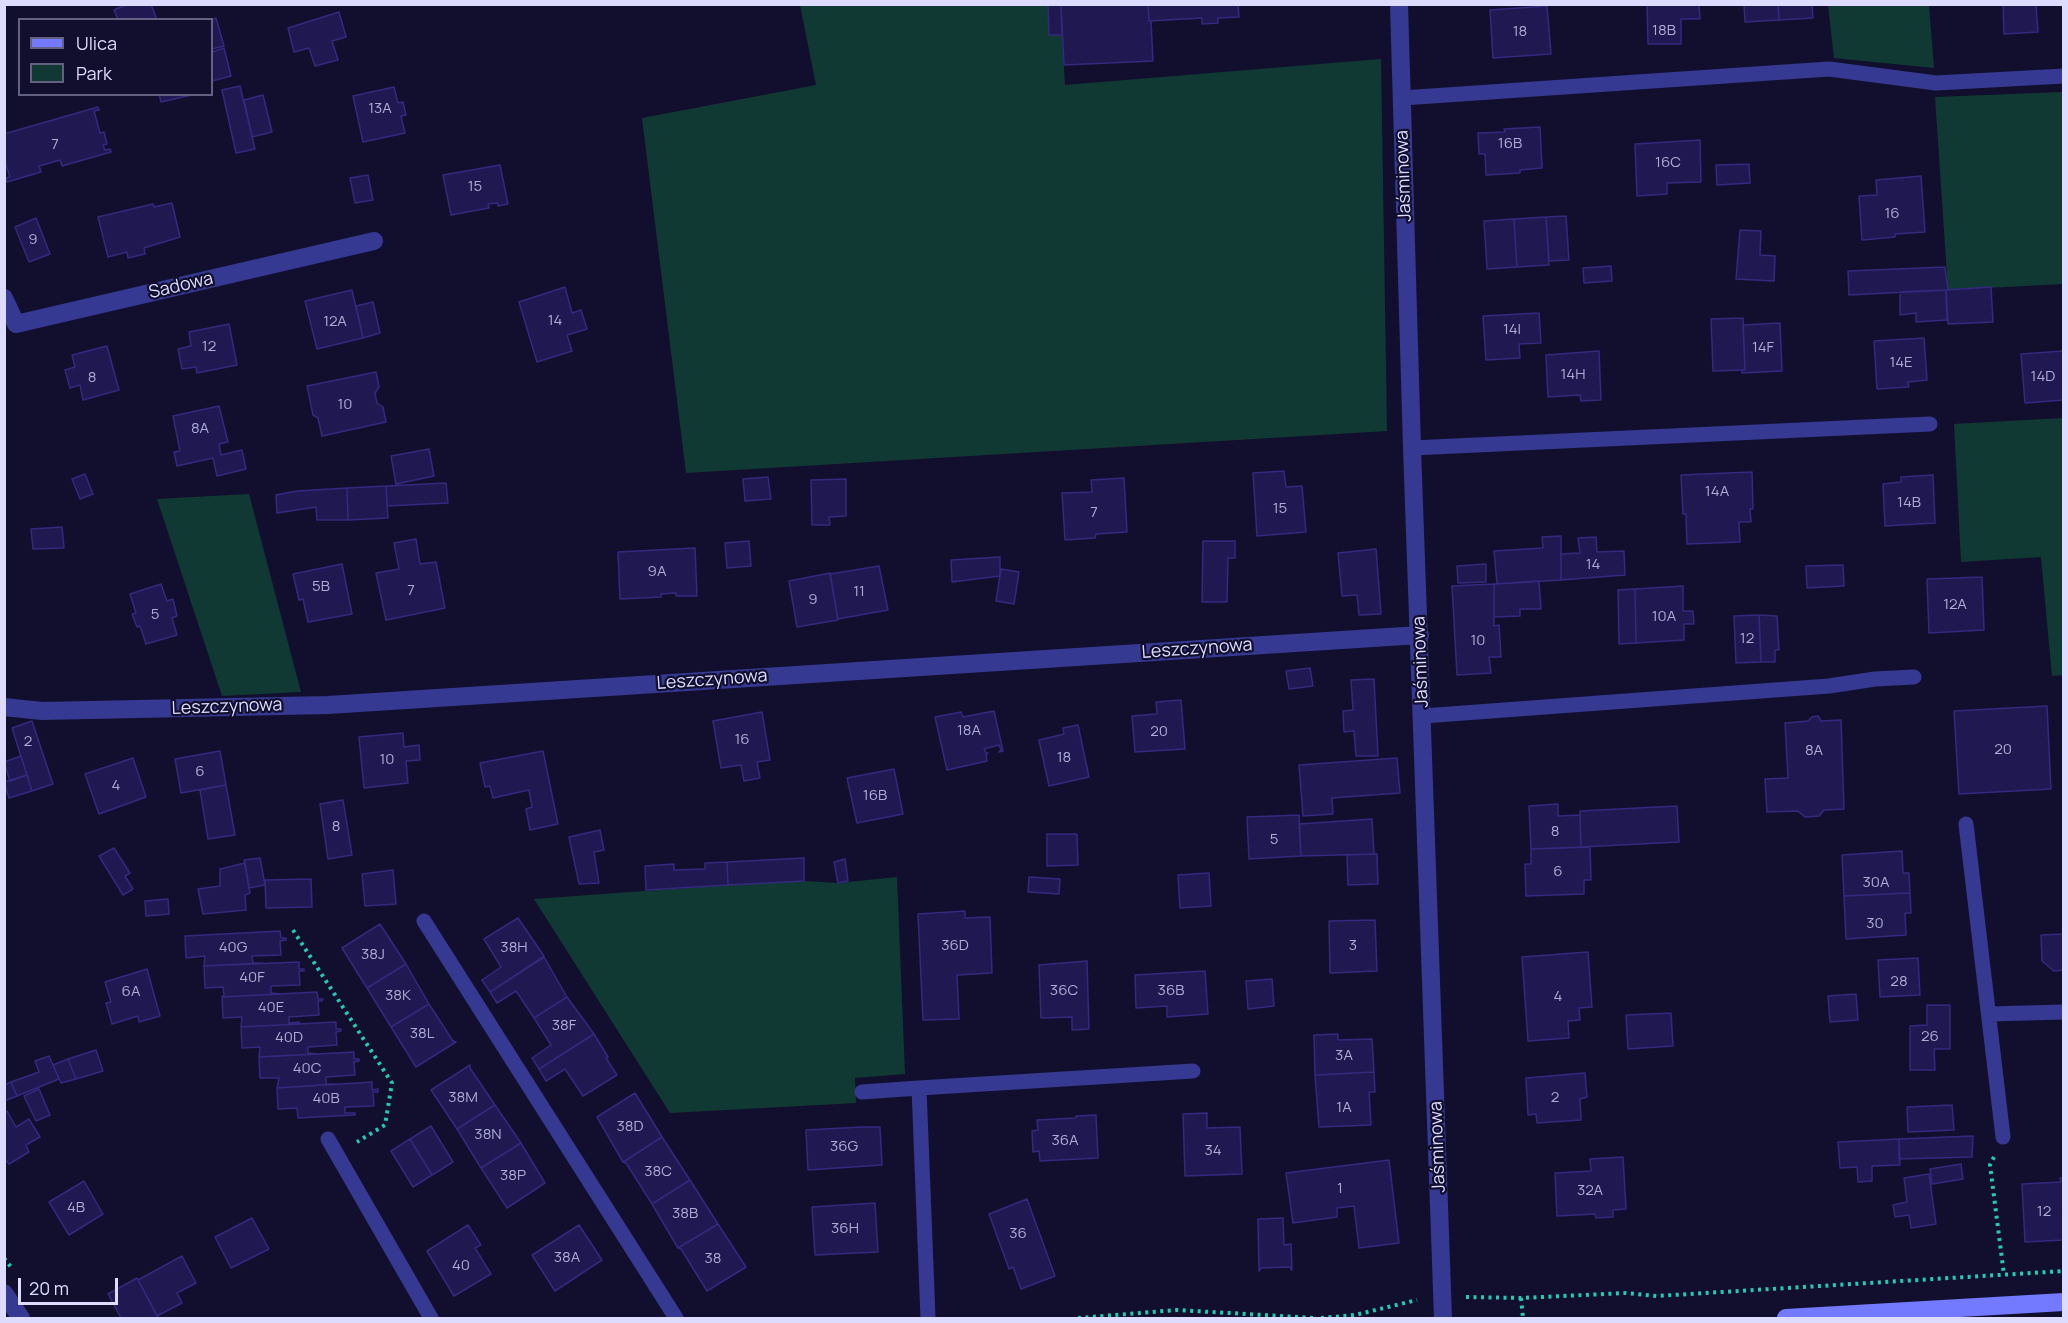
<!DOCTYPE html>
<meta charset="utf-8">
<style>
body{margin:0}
#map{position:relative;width:2068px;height:1323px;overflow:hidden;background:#120f2e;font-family:Manrope,sans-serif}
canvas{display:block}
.frame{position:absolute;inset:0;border:6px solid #dddcff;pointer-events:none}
.legend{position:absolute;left:18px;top:18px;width:195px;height:78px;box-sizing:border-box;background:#120f2e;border:2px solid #636182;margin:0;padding:8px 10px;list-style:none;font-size:18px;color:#dddcff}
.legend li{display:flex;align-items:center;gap:12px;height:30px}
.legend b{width:30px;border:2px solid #636182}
.scale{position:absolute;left:18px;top:1278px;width:100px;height:27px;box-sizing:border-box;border:3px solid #dddcff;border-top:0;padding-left:8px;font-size:18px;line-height:21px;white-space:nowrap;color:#dddcff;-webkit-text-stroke:4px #120f2e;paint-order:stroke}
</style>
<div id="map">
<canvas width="2068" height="1323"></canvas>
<div class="frame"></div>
<ul class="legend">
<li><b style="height:8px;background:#737aff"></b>Ulica</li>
<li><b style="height:16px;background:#113934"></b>Park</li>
</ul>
<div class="scale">20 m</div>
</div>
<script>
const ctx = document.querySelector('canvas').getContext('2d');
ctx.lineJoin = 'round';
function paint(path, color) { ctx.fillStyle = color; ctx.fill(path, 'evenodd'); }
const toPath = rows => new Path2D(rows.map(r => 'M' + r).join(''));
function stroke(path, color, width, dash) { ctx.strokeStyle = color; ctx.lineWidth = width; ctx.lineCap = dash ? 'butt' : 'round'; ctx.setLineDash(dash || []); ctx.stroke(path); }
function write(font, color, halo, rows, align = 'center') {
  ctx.font = font + ' Manrope,sans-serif'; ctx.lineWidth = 4.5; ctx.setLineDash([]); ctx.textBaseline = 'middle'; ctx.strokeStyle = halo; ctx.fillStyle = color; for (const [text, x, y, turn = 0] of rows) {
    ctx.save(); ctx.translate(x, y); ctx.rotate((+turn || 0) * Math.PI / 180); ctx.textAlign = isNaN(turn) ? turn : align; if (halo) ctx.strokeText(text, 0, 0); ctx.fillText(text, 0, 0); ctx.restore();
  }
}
const green = toPath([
 [800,5,1048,5,1049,35,1062,35,1065,85,1381,59,1387,431,686,473,642,118,816,85],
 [1828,5,1929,5,1934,68,1834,58],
 [2063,92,2063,284,1948,290,1935,97],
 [2063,418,2064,675,2052,676,2041,557,1961,562,1954,424],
 [249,494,301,692,222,696,157,499],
 [897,877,905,1074,855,1078,856,1103,670,1113,534,899,728,885,804,881,838,883]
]);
const building = toPath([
 [128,4,151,4,157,20,118,20,114,10,128,4],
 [1048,4,1061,4,1062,35,1049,35,1048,4],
 [1061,4,1148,4,1149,21,1151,21,1153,61,1064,65,1061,4],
 [1148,4,1238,4,1239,17,1218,18,1218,23,1202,24,1202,18,1149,21,1148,4],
 [1647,4,1699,4,1700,19,1681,19,1681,44,1648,44,1647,4],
 [1744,4,1778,4,1779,20,1745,22,1744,4],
 [1778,4,1812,4,1813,18,1779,20,1778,4],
 [2003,4,2036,4,2038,32,2004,34,2003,4],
 [1547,6,1551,54,1493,58,1490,10,1547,6],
 [339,12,346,37,332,41,338,60,315,66,309,48,294,52,288,28,339,12],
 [216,18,224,46,212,49,212,20,216,18],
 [224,48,231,76,212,81,212,52,224,48],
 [240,86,255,149,236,153,222,90,240,86],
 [394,87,398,103,403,102,406,115,401,116,405,133,363,142,353,96,394,87],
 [159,94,196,94,161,102,159,94],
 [263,95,272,132,252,137,244,100,263,95],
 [98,107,99,110,94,111,100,133,104,132,107,144,103,145,105,150,110,149,111,152,62,166,60,160,39,166,41,172,7,182,6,178,10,177,4,159,4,134,98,107],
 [1540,127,1542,168,1520,170,1520,173,1486,175,1485,154,1479,154,1478,133,1505,132,1504,129,1540,127],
 [1700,140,1701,182,1667,183,1667,194,1637,196,1635,144,1700,140],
 [1749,164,1750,183,1717,185,1716,165,1749,164],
 [500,165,508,204,498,206,498,203,488,204,489,208,451,215,443,175,500,165],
 [368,175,373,200,355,203,350,178,368,175],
 [1921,176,1925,232,1895,234,1895,237,1862,240,1859,196,1877,195,1876,180,1921,176],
 [172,203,180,237,144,248,145,254,128,258,127,252,108,257,98,217,153,204,154,207,172,203],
 [1566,216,1569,260,1549,261,1546,217,1566,216],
 [1546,217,1549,265,1517,267,1514,219,1546,217],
 [36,218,50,254,29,262,15,227,36,218],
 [1514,219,1517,267,1487,269,1484,221,1514,219],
 [1740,230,1761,231,1760,255,1775,256,1774,281,1736,279,1740,230],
 [1611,266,1612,281,1584,283,1583,268,1611,266],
 [1945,267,1948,290,1849,295,1848,271,1945,267],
 [565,287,572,313,581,310,587,329,567,335,572,351,537,362,519,302,565,287],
 [1991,287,1993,322,1948,324,1946,290,1991,287],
 [352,290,363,338,317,349,305,301,352,290],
 [1946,290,1947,320,1916,322,1916,313,1900,315,1900,292,1946,290],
 [373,302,380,333,363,338,356,306,373,302],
 [1539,313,1541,343,1519,344,1520,358,1486,360,1483,316,1539,313],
 [1743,318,1745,370,1713,371,1711,319,1743,318],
 [1780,323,1782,371,1742,373,1742,370,1745,370,1743,325,1780,323],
 [229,324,237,365,197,373,196,367,182,369,178,349,191,346,189,332,229,324],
 [1924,338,1927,380,1908,382,1909,387,1877,389,1874,341,1924,338],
 [107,346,119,390,83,400,80,385,70,388,65,370,75,367,72,355,107,346],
 [1599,351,1601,400,1581,401,1580,395,1548,397,1546,355,1599,351],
 [2064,351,2064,400,2025,403,2021,354,2064,351],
 [376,372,379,387,375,393,377,403,383,407,386,422,322,436,318,418,313,415,307,386,376,372],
 [219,406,228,442,219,444,221,455,242,450,246,469,217,476,213,458,177,466,174,452,180,451,173,416,219,406],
 [429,449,434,476,396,484,391,456,429,449],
 [1284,471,1286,487,1302,486,1306,532,1257,536,1253,473,1284,471],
 [1752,472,1753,509,1750,509,1751,522,1739,522,1740,542,1687,544,1686,514,1683,514,1681,475,1752,472],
 [85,474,93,494,80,499,72,479,85,474],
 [1933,475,1935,523,1885,526,1883,484,1901,482,1901,477,1933,475],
 [768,477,771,499,745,501,743,479,768,477],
 [1124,478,1127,532,1096,534,1095,538,1065,540,1062,493,1092,492,1091,480,1124,478],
 [846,479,846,516,829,517,830,525,812,525,811,480,846,479],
 [446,483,448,503,387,506,386,486,446,483],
 [386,486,388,518,348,520,347,488,386,486],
 [347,488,348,520,317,520,316,507,277,513,276,495,297,491,347,488],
 [62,527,64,548,33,549,31,529,62,527],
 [1561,536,1561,580,1497,584,1494,551,1543,548,1542,537,1561,536],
 [1596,537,1597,552,1624,551,1625,575,1561,580,1561,554,1580,553,1578,538,1596,537],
 [416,539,420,564,436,562,445,608,386,620,376,573,399,569,394,543,416,539],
 [749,541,751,566,727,568,725,543,749,541],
 [1203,541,1235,541,1235,558,1228,558,1227,602,1202,602,1203,541],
 [695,548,697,596,676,596,676,593,661,594,661,597,620,599,618,552,695,548],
 [1376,549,1381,614,1359,615,1357,595,1342,596,1338,553,1376,549],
 [1000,557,1000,576,952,582,951,560,1000,557],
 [342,564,352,614,308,622,303,599,299,600,293,574,342,564],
 [1486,564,1486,582,1458,583,1457,566,1486,564],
 [1843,565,1844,586,1807,588,1806,566,1843,565],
 [879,566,888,610,838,619,830,574,879,566],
 [1001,569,1019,572,1014,604,996,601,1001,569],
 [830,573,838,620,797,627,789,581,830,573],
 [1982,577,1984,630,1929,633,1927,579,1982,577],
 [1539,581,1541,609,1520,609,1520,616,1494,617,1494,584,1539,581],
 [161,584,167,601,173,599,177,616,172,618,177,635,146,644,140,626,137,627,132,614,136,613,130,594,161,584],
 [1494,584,1494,626,1499,625,1501,657,1489,657,1491,673,1457,675,1452,586,1494,584],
 [1683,586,1683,611,1693,611,1694,624,1684,624,1684,640,1636,643,1635,589,1683,586],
 [1635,589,1636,643,1619,644,1618,590,1635,589],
 [1759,615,1761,662,1736,663,1734,616,1759,615],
 [1759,615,1777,616,1779,650,1775,650,1775,662,1761,662,1759,615],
 [1310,668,1313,686,1289,689,1286,671,1310,668],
 [1374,679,1378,756,1356,756,1354,731,1344,732,1343,711,1353,710,1351,680,1374,679],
 [1181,700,1185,749,1135,752,1132,716,1157,714,1156,702,1181,700],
 [2047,706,2051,789,1959,794,1954,711,2047,706],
 [994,711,1003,751,999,752,1001,750,999,745,984,749,986,753,988,753,986,755,987,761,947,770,935,717,961,712,963,717,994,711],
 [762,712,770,760,757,762,760,778,744,781,741,765,721,768,713,721,762,712],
 [1818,716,1821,721,1841,720,1844,809,1824,810,1819,816,1805,817,1798,811,1767,812,1765,779,1788,778,1785,723,1808,721,1812,717,1818,716],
 [32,721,53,784,32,791,12,728,32,721],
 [1078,725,1089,777,1049,786,1039,740,1064,734,1063,728,1078,725],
 [403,733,404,747,419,745,420,760,406,761,408,783,364,788,359,737,403,733],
 [220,751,226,785,181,793,175,759,220,751],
 [543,751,558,824,530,830,526,809,532,807,529,790,493,798,490,786,485,787,480,763,543,751],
 [21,756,27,775,10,781,4,762,21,756],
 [133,758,146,797,99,814,85,774,133,758],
 [1397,758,1400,793,1332,798,1333,814,1303,816,1299,765,1397,758],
 [894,769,903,814,857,823,847,778,894,769],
 [27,775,32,791,9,798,4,782,27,775],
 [226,785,235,835,208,839,200,790,226,785],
 [343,800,352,855,328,859,320,804,343,800],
 [1558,804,1558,816,1580,815,1581,847,1531,849,1529,806,1558,804],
 [1677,806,1679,842,1581,847,1580,811,1677,806],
 [1299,815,1301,856,1249,859,1247,817,1299,815],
 [1372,819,1374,854,1301,856,1299,824,1372,819],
 [600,830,604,850,594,852,599,883,579,884,569,837,600,830],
 [1047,834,1077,834,1078,865,1047,866,1047,834],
 [1590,847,1591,880,1584,880,1584,894,1526,896,1525,864,1531,864,1531,849,1590,847],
 [114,848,130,873,125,876,133,889,123,895,99,856,114,848],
 [1902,851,1903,873,1909,873,1910,893,1844,896,1842,855,1902,851],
 [1377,854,1378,884,1348,885,1347,855,1377,854],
 [260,858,265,885,249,888,244,860,260,858],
 [804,858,804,881,728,885,727,862,804,858],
 [845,859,848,881,838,883,834,862,845,859],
 [727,862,728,885,646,890,645,866,674,864,674,870,705,869,705,863,727,862],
 [245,863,250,893,245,895,246,910,203,914,198,889,220,886,220,869,245,863],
 [393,870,396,904,365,906,362,874,393,870],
 [1209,873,1211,906,1180,908,1178,875,1209,873],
 [1029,877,1060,879,1059,894,1028,892,1029,877],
 [311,879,312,907,266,908,265,880,311,879],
 [1910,893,1911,913,1905,913,1906,935,1846,939,1844,896,1910,893],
 [168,899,169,914,146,916,145,901,168,899],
 [965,911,965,918,990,917,992,973,957,975,959,1019,923,1020,918,914,965,911],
 [518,918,544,956,490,992,482,980,501,967,484,939,518,918],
 [1375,920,1377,971,1330,973,1329,921,1375,920],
 [380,924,406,964,367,988,342,948,380,924],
 [280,931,281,938,286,938,286,940,280,941,281,955,252,956,253,963,263,963,204,966,205,956,186,958,185,936,280,931],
 [2064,934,2064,970,2054,971,2042,961,2041,935,2064,934],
 [1588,952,1592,1007,1579,1008,1580,1020,1568,1021,1569,1038,1528,1041,1522,957,1588,952],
 [544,957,567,997,534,1018,516,991,497,1003,490,992,544,957],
 [1918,958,1920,995,1880,997,1878,960,1918,958],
 [1087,961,1089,1029,1072,1030,1072,1017,1041,1018,1039,965,1087,961],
 [299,962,299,969,304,969,304,971,299,971,300,985,271,986,271,993,281,994,222,997,224,995,223,987,205,988,204,966,299,962],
 [406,964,429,1004,391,1027,367,988,406,964],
 [147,969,160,1016,139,1022,138,1016,112,1024,106,1003,111,1002,105,982,147,969],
 [1205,971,1208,1014,1167,1017,1167,1006,1136,1008,1135,975,1205,971],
 [1272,979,1274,1006,1248,1009,1246,981,1272,979],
 [317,992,318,999,323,999,322,1001,318,1001,319,1015,289,1017,289,1023,299,1022,299,1024,241,1027,242,1017,223,1018,222,997,317,992],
 [1856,994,1858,1020,1830,1022,1828,996,1856,994],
 [567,997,594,1034,539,1069,532,1058,551,1045,534,1018,567,997],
 [429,1004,453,1041,456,1042,416,1067,391,1027,429,1004],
 [1927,1005,1950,1005,1950,1049,1934,1049,1935,1070,1910,1070,1910,1026,1927,1025,1927,1005],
 [1671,1013,1673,1046,1628,1049,1626,1015,1671,1013],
 [336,1022,336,1029,341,1029,341,1031,336,1032,337,1045,308,1047,308,1053,318,1054,259,1057,260,1047,242,1048,241,1027,336,1022],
 [594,1034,608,1057,606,1058,617,1075,583,1096,565,1069,546,1081,539,1069,594,1034],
 [1338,1034,1338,1040,1372,1039,1374,1072,1315,1075,1314,1035,1338,1034],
 [96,1050,103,1071,76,1079,68,1059,96,1050],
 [354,1052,354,1059,359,1059,359,1061,354,1062,355,1075,326,1077,326,1084,336,1084,277,1088,279,1078,260,1078,259,1057,354,1052],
 [49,1056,59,1079,17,1096,11,1082,39,1072,35,1061,49,1056],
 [68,1059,76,1079,61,1083,53,1065,68,1059],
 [470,1065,470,1068,495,1105,457,1129,431,1090,470,1065],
 [1374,1072,1375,1092,1369,1092,1371,1125,1319,1127,1315,1075,1374,1072],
 [1585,1073,1587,1097,1580,1099,1581,1120,1537,1123,1536,1114,1528,1115,1526,1078,1585,1073],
 [11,1082,17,1096,4,1101,4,1085,11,1082],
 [372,1082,372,1090,378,1089,378,1092,373,1092,374,1106,345,1107,345,1113,355,1113,355,1115,298,1118,297,1108,278,1109,277,1088,372,1082],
 [39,1089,50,1115,36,1121,24,1096,39,1089],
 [635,1093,662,1137,623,1162,597,1117,635,1093],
 [495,1105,521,1143,481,1168,457,1129,495,1105],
 [1952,1105,1954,1130,1908,1132,1907,1107,1952,1105],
 [7,1111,16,1127,29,1119,40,1137,26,1145,29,1152,9,1164,4,1158,4,1112,7,1111],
 [1207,1113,1207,1128,1240,1127,1242,1174,1185,1176,1183,1114,1207,1113],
 [1096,1115,1098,1158,1040,1161,1039,1151,1033,1152,1032,1131,1038,1130,1037,1120,1076,1118,1076,1116,1096,1115],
 [431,1126,453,1162,432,1175,410,1139,431,1126],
 [862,1127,880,1127,882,1165,808,1170,806,1130,862,1127],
 [1973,1136,1972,1157,1899,1159,1899,1139,1973,1136],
 [662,1137,690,1180,652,1204,626,1163,623,1162,662,1137],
 [410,1139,432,1175,413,1187,391,1151,410,1139],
 [1899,1139,1900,1165,1872,1166,1872,1181,1858,1182,1857,1167,1840,1168,1838,1142,1899,1139],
 [521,1143,545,1183,507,1208,481,1168,521,1143],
 [1623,1157,1626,1209,1613,1210,1613,1217,1596,1218,1595,1214,1557,1216,1555,1173,1591,1171,1590,1159,1623,1157],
 [1389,1160,1399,1243,1359,1248,1354,1206,1337,1208,1337,1217,1293,1223,1286,1173,1389,1160],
 [1961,1164,1963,1179,1932,1184,1930,1169,1961,1164],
 [1929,1174,1936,1224,1911,1228,1909,1215,1895,1217,1893,1205,1907,1202,1904,1178,1929,1174],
 [2060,1178,2064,1178,2064,1240,2025,1242,2022,1184,2061,1182,2060,1178],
 [690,1180,718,1224,678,1248,652,1204,690,1180],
 [84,1181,103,1214,69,1235,49,1202,84,1181],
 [1027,1199,1055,1276,1021,1289,1013,1267,1009,1269,989,1214,1027,1199],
 [875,1203,878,1252,815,1255,812,1207,875,1203],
 [252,1218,269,1249,231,1268,215,1237,252,1218],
 [1283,1218,1284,1245,1291,1244,1292,1270,1291,1270,1291,1267,1261,1268,1259,1271,1258,1219,1283,1218],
 [718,1224,746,1267,707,1291,681,1249,678,1248,718,1224],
 [468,1225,481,1245,475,1248,491,1274,454,1296,427,1251,468,1225],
 [579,1225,602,1260,555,1291,532,1255,579,1225],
 [182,1256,196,1283,177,1293,182,1303,157,1316,138,1280,182,1256],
 [137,1278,158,1317,155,1318,121,1318,108,1294,137,1278]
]);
const path = toPath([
 [293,930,392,1083,385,1125,357,1142],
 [1994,1157,1990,1165,2004,1275],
 [4,1258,11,1267],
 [1466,1297,1521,1298,1626,1293,1657,1296,2064,1271],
 [1521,1298,1523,1318],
 [1078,1318,1177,1310,1315,1318],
 [1321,1318,1355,1315,1417,1300]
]);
const lane = toPath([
 [1402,98,1829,69,1936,83,2064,76],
 [1412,448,1930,424],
 [1423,716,1829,686,1875,679,1914,677],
 [1966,824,2003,1137],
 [424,921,676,1318],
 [1989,1014,2064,1012],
 [919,1088,1193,1071],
 [862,1092,919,1088,928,1318],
 [328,1139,431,1318]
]);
const street = toPath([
 [1399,4,1412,448,1443,1318],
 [4,298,16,324,374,241],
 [4,707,42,711,328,705,1420,635],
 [4,1293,21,1318]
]);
const secondary = toPath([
 [1786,1318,2064,1302]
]);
const numberNames = [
 ["18B",1664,31],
 ["18",1520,32],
 ["13A",380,109],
 ["16B",1510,144],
 ["7",55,145],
 ["16C",1668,163],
 ["15",475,187],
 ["16",1892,214],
 ["9",33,240],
 ["14",555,321],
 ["12A",335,322],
 ["14I",1512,330],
 ["12",209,347],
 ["14F",1763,348],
 ["14E",1901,363],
 ["14H",1573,375],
 ["14D",2043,377],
 ["8",92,378],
 ["10",345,405],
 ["8A",200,429],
 ["14A",1717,492],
 ["14B",1909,503],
 ["15",1280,509],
 ["7",1094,513],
 ["14",1593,565],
 ["9A",657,572],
 ["5B",321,587],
 ["7",411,591],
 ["11",859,592],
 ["9",813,600],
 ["12A",1955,605],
 ["5",155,615],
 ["10A",1664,617],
 ["12",1747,639],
 ["10",1478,641],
 ["18A",969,731],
 ["20",1159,732],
 ["16",742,740],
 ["2",28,742],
 ["20",2003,750],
 ["8A",1814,751],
 ["18",1064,758],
 ["10",387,760],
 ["6",200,772],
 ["4",116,786],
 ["16B",875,796],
 ["8",336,827],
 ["8",1555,832],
 ["5",1274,840],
 ["6",1558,872],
 ["30A",1876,883],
 ["30",1875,924],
 ["36D",955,946],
 ["3",1353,946],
 ["40G",233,948],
 ["38H",514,948],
 ["38J",373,955],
 ["40F",252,978],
 ["28",1899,982],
 ["36C",1064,991],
 ["36B",1171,991],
 ["6A",131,992],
 ["38K",398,996],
 ["4",1558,997],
 ["40E",271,1008],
 ["38F",564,1026],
 ["38L",422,1034],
 ["26",1930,1037],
 ["40D",289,1038],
 ["3A",1344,1056],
 ["40C",307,1069],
 ["38M",463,1098],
 ["2",1555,1098],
 ["40B",326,1099],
 ["1A",1344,1108],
 ["38D",630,1127],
 ["38N",488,1135],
 ["36A",1065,1141],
 ["36G",844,1147],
 ["34",1213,1151],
 ["38C",658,1172],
 ["38P",513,1176],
 ["1",1340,1189],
 ["32A",1590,1191],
 ["4B",76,1208],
 ["12",2044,1212],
 ["38B",685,1214],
 ["36H",845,1229],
 ["36",1018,1234],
 ["38A",567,1258],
 ["38",713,1259],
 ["40",461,1266]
];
const streetNames = [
 ["Jaśminowa",1404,176,-92],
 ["Sadowa",181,286,-13],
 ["Leszczynowa",1197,649,-4],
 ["Jaśminowa",1421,662,-92],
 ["Leszczynowa",712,680,-4],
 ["Leszczynowa",227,707,-2],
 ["Jaśminowa",1438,1147,-92]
];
paint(green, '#113934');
paint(building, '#201951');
stroke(building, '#34297f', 1.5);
stroke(path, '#25cab4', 4, [3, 4.5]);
stroke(lane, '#363991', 15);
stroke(street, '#363991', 18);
stroke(secondary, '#737aff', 18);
write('15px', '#aeabd4', null, numberNames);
write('18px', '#dddcff', '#120f2e', streetNames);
</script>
